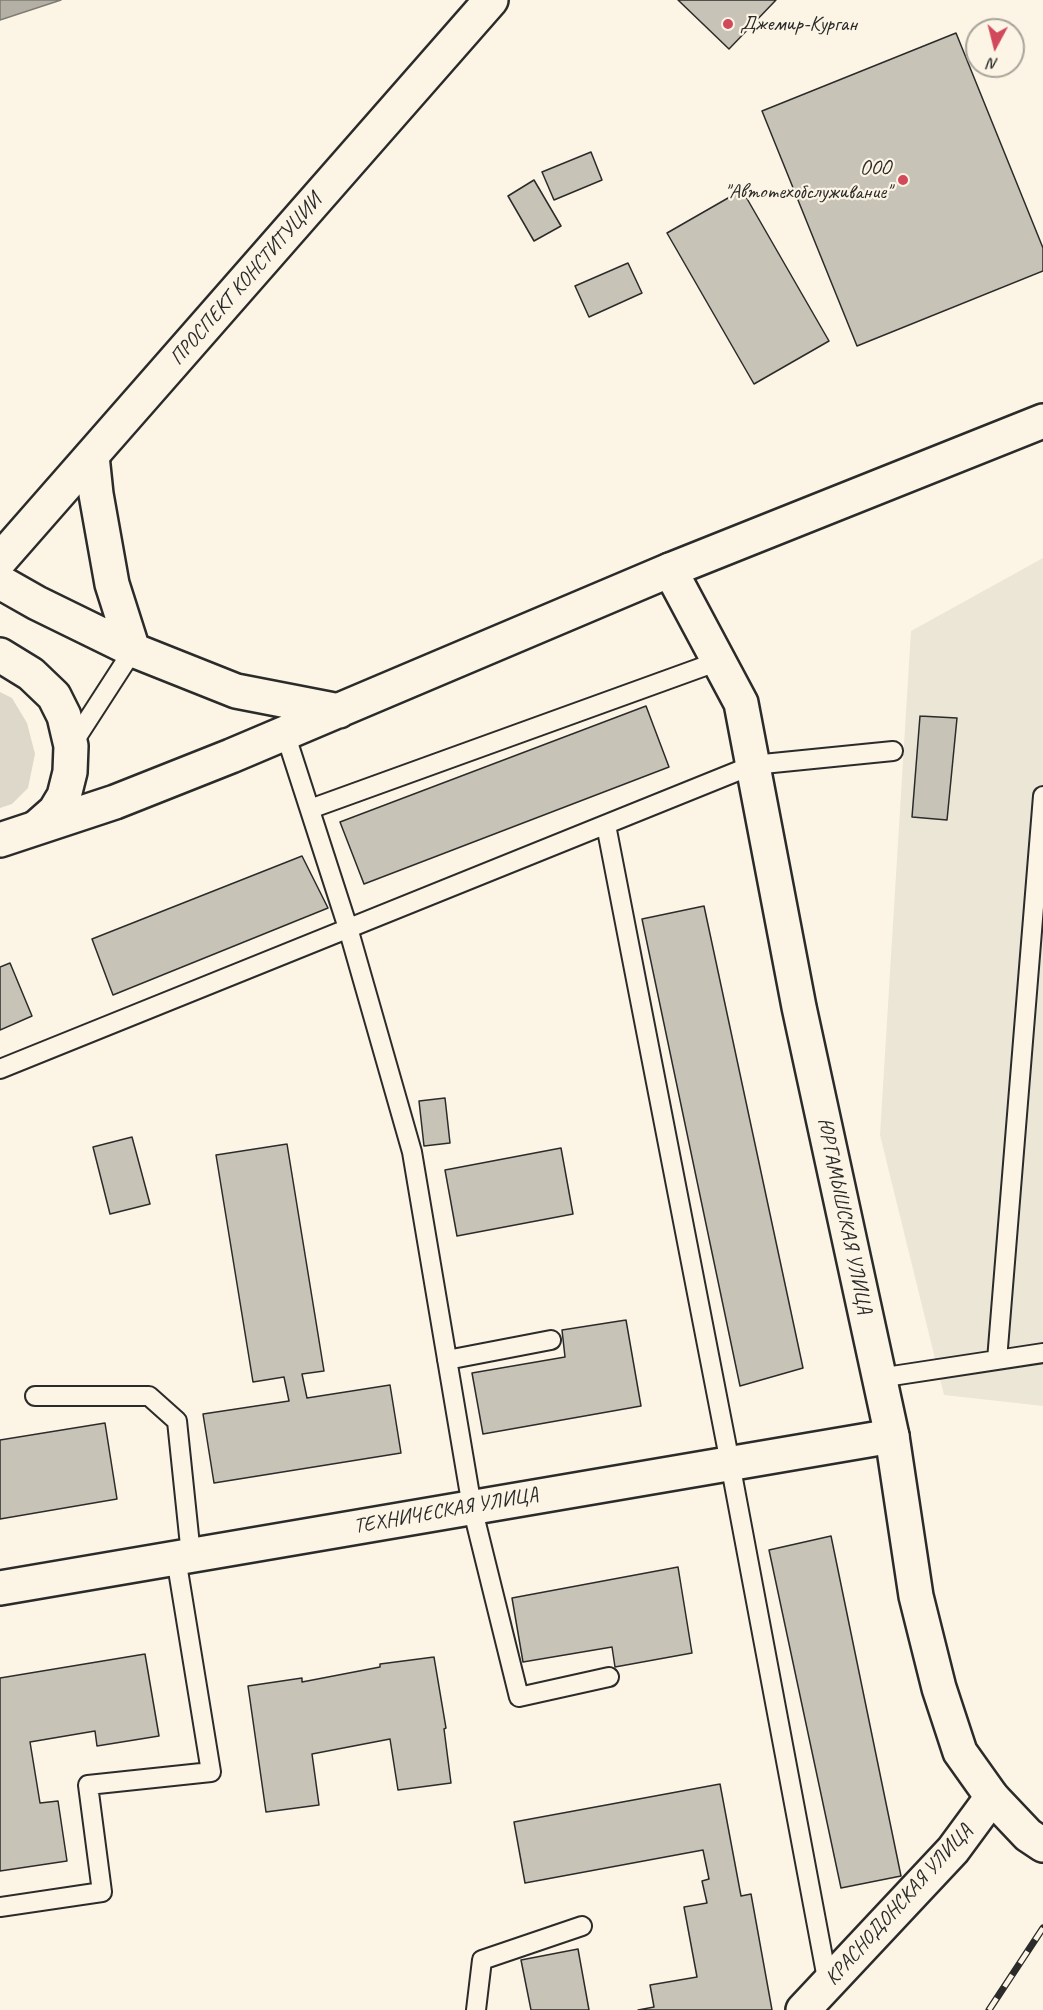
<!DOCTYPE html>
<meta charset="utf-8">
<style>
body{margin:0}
#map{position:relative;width:1043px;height:2010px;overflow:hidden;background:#fcf5e5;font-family:Caveat,sans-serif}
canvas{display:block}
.north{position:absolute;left:965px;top:18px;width:60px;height:60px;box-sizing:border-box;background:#fcf5e5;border:2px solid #a8a49b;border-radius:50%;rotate:187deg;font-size:16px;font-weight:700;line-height:24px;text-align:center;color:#2b2b2b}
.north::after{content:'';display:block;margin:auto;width:21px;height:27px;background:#d1495b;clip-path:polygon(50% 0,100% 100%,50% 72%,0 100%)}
</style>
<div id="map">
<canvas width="1043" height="2010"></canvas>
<div class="north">N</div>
</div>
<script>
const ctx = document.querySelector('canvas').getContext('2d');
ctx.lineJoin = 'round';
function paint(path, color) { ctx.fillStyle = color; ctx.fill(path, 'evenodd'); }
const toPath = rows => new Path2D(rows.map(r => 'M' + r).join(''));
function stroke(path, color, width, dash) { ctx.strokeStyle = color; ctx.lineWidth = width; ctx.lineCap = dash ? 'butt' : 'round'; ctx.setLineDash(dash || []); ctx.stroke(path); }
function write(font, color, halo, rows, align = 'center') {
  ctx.font = font + ' Caveat,sans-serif'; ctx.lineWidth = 4.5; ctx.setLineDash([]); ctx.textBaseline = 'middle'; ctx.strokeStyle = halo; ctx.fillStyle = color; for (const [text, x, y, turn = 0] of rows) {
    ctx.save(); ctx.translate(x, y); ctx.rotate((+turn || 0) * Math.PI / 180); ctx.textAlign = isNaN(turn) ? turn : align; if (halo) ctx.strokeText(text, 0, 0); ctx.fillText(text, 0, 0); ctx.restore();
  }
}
const built = toPath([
 [1043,558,1043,1406,944,1395,880,1135,911,631]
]);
const green = toPath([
 [0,692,12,698,27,723,35,754,28,788,12,804,0,808]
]);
const water = toPath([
 [0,0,61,0,0,20,0,0]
]);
const building = toPath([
 [678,0,776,0,729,49,678,0],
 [956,33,1043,248,1043,271,857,346,762,111,956,33],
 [591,152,602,180,554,200,542,172,591,152],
 [534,180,561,226,534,241,508,196,534,180],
 [742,190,829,341,754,384,667,233,742,190],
 [628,263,642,293,589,317,575,286,628,263],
 [646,706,669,767,364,884,340,822,646,706],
 [920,716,957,718,947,820,912,817,920,716],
 [302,856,328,908,113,995,92,939,302,856],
 [704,906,803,1368,740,1386,642,919,704,906],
 [10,963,32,1016,0,1030,0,967,10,963],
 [445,1098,450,1143,424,1146,419,1101,445,1098],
 [132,1137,150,1204,110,1214,93,1147,132,1137],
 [287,1144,324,1371,302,1374,307,1398,390,1385,401,1453,214,1483,203,1414,289,1401,284,1377,253,1382,216,1155,287,1144],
 [561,1148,573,1214,457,1236,445,1170,561,1148],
 [626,1320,641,1406,483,1434,472,1373,565,1357,562,1330,626,1320],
 [105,1423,117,1499,0,1519,0,1440,105,1423],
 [831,1536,901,1876,841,1888,769,1550,831,1536],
 [678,1567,692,1653,615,1667,612,1647,523,1662,512,1598,678,1567],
 [145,1654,159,1736,97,1746,95,1731,30,1742,40,1803,58,1801,67,1861,0,1871,0,1678,145,1654],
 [434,1657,446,1728,444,1729,451,1783,398,1790,390,1739,312,1754,319,1805,266,1812,248,1686,302,1678,302,1682,380,1667,380,1664,434,1657],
 [720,1784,741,1896,751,1894,772,2010,638,2010,654,2007,650,1985,697,1977,684,1907,707,1903,702,1881,709,1879,703,1850,525,1883,514,1822,720,1784],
 [578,1949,589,2010,531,2010,521,1960,578,1949]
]);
const service = toPath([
 [285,733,348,928,412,1152,472,1507,519,1697,609,1677],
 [71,746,133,650],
 [310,809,719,661],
 [606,825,730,1463,828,1984],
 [0,1069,753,765,893,751],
 [447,1360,551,1340],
 [997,1360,1043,796],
 [879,1378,1043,1353],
 [35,1396,149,1396,177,1421,191,1555],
 [0,1907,102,1892,88,1785,211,1772,176,1558],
 [476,2010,482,1960,582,1926]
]);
const minor = toPath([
 [670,570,1043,421],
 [0,655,31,674,54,696,64,716,71,746,70,772,64,796,55,811,38,826],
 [0,1588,892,1436],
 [803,2010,953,1850,992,1797]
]);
const tertiary = toPath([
 [92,456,96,494,112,584,133,650],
 [0,582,37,603,133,650,236,691,339,711],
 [0,840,115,802,231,756,670,570,741,703,799,1007,892,1436,916,1596,939,1688,960,1752,992,1797,1028,1835,1043,1845]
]);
const secondary = toPath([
 [0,560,491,0]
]);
const rail = toPath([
 [989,2010,1043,1928]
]);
const markers = [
 [728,24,6,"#d1495b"],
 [903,180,6,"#d1495b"]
];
const poiNames = [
 ["Джемир-Курган",740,24],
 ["ООО",891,168,"right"],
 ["\"Автотехобслуживание\"",891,192,"right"]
];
const streetNames = [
 ["ПРОСПЕКТ КОНСТИТУЦИИ",246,280,-49],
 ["ЮРГАМЫШСКАЯ УЛИЦА",844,1216,78],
 ["ТЕХНИЧЕСКАЯ УЛИЦА",446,1511,-10],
 ["КРАСНОДОНСКАЯ УЛИЦА",899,1905,-48]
];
paint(built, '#ece6d7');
paint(green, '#ded8ca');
paint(water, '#b4b0a5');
stroke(water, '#7d7b74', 1.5);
paint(building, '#c8c3b7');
stroke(building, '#2b2b2b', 1.5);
stroke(service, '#2b2b2b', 22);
stroke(minor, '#2b2b2b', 38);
stroke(tertiary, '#2b2b2b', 38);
stroke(secondary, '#2b2b2b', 38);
stroke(service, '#fcf5e5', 18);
stroke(minor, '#fcf5e5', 33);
stroke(tertiary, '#fcf5e5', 33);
stroke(secondary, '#fcf5e5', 33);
stroke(rail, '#2b2b2b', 7);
stroke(rail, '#fcf5e5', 4.5, [14]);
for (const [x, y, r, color] of markers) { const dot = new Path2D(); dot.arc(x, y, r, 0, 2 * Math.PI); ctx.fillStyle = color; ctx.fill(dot); stroke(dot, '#fcf5e5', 2); }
write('21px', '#2b2b2b', '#fcf5e5', poiNames, 'left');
write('21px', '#2b2b2b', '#fcf5e5', streetNames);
</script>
